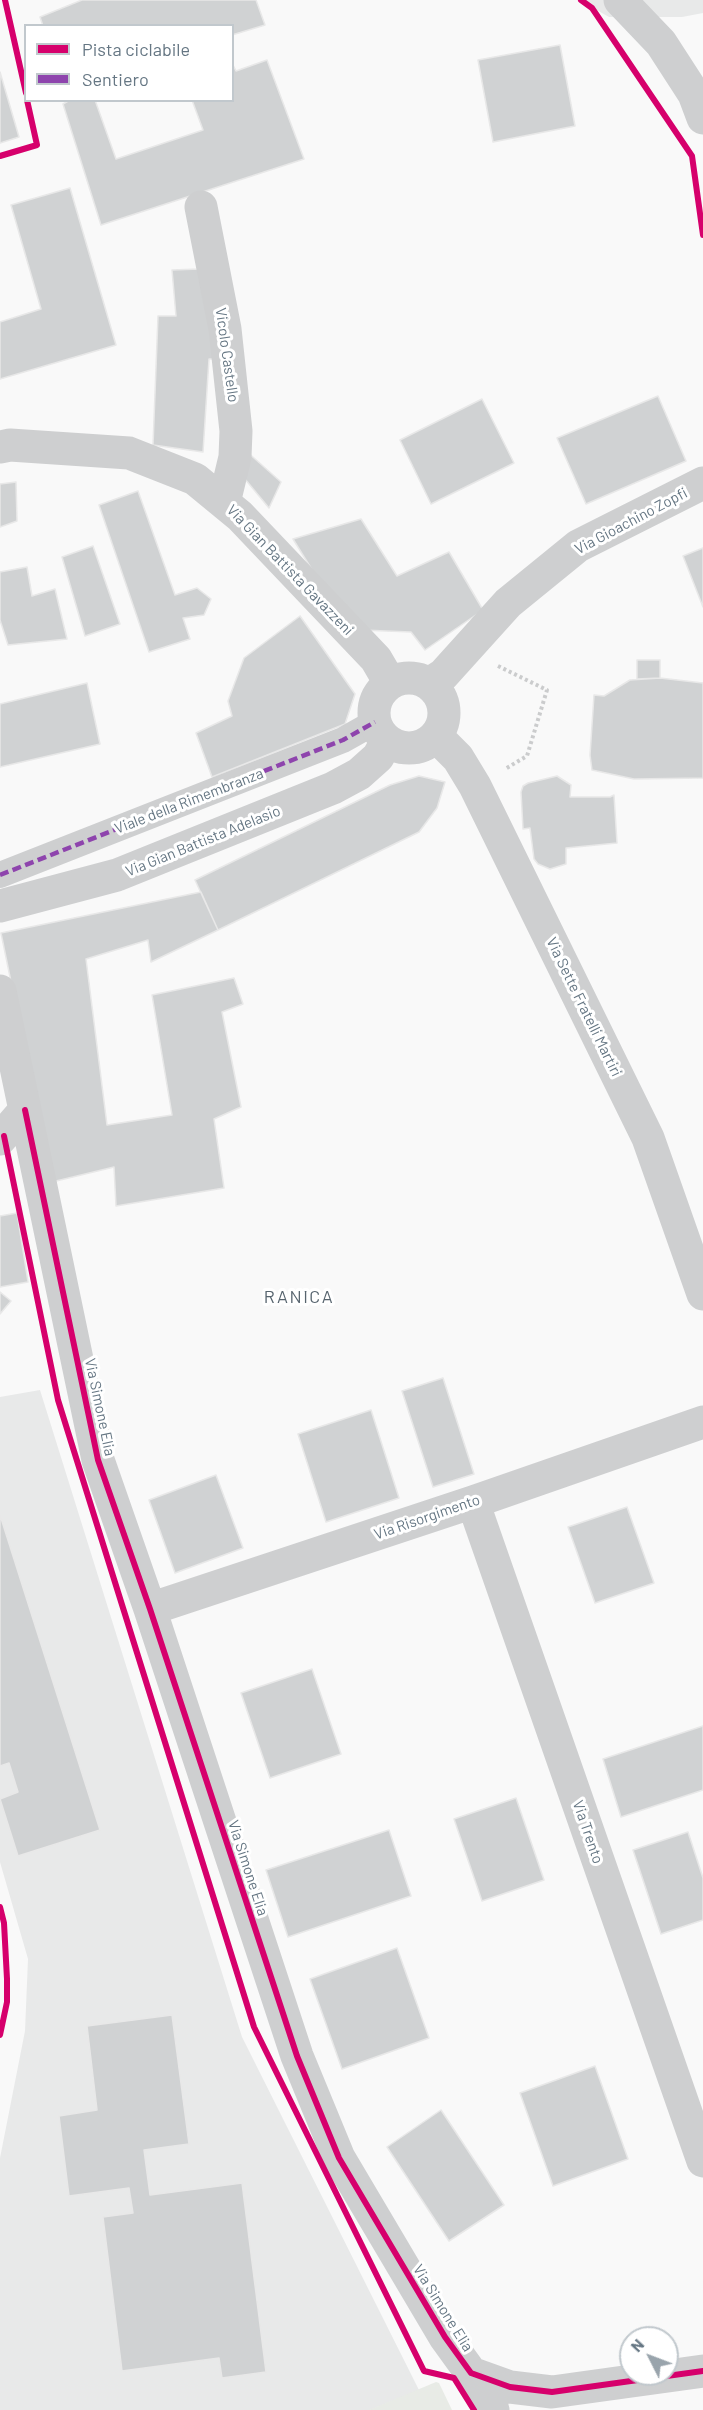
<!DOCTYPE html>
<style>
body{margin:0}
#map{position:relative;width:703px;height:2410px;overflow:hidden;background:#f9f9f9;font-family:Barlow,sans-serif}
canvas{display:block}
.legend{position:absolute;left:24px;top:24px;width:210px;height:78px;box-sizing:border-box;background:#fff;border:2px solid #c1c8cd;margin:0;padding:8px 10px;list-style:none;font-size:18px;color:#657683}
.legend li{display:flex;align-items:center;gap:12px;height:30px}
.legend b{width:30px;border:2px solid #c1c8cd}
.north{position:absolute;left:619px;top:2326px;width:60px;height:60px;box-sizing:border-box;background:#fff;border:2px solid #c1c8cd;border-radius:50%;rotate:312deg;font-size:16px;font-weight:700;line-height:24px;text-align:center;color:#657683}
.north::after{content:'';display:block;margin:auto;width:21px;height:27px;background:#99a4ac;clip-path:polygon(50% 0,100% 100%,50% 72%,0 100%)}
</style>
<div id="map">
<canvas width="703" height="2410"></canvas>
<ul class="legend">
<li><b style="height:8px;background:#d6006c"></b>Pista ciclabile</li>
<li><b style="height:8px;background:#8e44ad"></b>Sentiero</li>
</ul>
<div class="north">N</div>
</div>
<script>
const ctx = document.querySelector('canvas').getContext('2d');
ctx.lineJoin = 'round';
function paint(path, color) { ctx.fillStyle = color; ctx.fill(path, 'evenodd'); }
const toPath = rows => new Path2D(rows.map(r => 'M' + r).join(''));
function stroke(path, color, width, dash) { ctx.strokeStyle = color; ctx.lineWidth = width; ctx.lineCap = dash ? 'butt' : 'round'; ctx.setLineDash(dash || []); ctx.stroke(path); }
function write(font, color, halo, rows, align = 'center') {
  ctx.font = font + ' Barlow,sans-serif'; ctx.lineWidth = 6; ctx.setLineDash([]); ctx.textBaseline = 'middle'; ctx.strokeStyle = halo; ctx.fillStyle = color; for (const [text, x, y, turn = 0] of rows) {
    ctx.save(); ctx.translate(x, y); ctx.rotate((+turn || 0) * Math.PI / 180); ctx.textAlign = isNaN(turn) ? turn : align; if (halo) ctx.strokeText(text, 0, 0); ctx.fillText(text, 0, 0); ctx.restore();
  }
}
const built = toPath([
 [579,0,703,0,703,13,682,17,609,17],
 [40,1390,242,2037,419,2390,370,2410,0,2410,0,2158,25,2031,28,1959,0,1862,0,1397]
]);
const green = toPath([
 [436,2382,439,2383,452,2410,369,2410]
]);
const building = toPath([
 [82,0,256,0,265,25,232,35,232,26,43,26,40,17,82,0],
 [560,45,575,126,493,142,478,60,560,45],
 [267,60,304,159,101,225,63,104,70,100,95,100,116,159,203,130,192,100,232,100,232,63,236,71,267,60],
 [0,72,19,137,0,143,0,72],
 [70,188,116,345,0,379,0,322,41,309,11,205,70,188],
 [199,269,221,359,209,359,203,452,153,445,158,316,176,316,172,270,199,269],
 [658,396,686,461,586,504,557,438,658,396],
 [482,399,514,463,431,504,400,440,482,399],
 [245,450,281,482,269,508,240,473,245,450],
 [16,482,17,521,0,527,0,484,16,482],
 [138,491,175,595,197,588,211,599,204,615,183,618,190,639,149,652,99,505,138,491],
 [361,519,397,576,449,552,483,610,425,650,411,632,362,630,319,581,293,539,361,519],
 [93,546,120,624,85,636,62,557,93,546],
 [703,548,703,607,683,556,703,548],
 [27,567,32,596,55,589,67,639,8,645,0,620,0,572,27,567],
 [300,616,355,694,345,724,212,777,196,733,232,716,228,701,244,658,300,616],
 [637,660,660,660,660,678,637,679,637,660],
 [660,678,703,683,703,778,634,779,592,770,590,755,594,695,604,696,630,680,660,678],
 [87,683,100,744,0,767,0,704,87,683],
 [419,776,445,782,437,808,419,832,218,930,195,880,390,785,419,776],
 [557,776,571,785,570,797,610,797,614,795,617,843,566,848,566,864,550,869,538,864,534,859,530,828,523,829,521,792,523,786,528,783,557,776],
 [201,892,218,930,151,962,148,940,86,959,107,1125,172,1115,152,995,234,978,243,1004,222,1012,241,1107,214,1119,224,1188,116,1206,114,1167,52,1182,1,933,201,892],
 [17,1213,28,1282,0,1287,0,1216,17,1213],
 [0,1292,11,1301,0,1314,0,1292],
 [443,1378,474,1474,433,1487,402,1391,443,1378],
 [371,1410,399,1498,326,1522,298,1434,371,1410],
 [216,1475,243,1548,175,1573,149,1500,216,1475],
 [627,1507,654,1583,595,1603,568,1527,627,1507],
 [0,1515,100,1830,18,1856,0,1799,18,1792,9,1763,0,1766,0,1515],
 [312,1669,341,1754,270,1778,241,1693,312,1669],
 [703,1726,703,1790,621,1817,603,1759,703,1726],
 [516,1798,544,1880,482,1901,454,1819,516,1798],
 [389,1830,411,1896,288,1937,266,1870,389,1830],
 [688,1832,703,1878,703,1920,661,1934,633,1850,688,1832],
 [397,1948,429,2038,342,2069,310,1979,397,1948],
 [172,2015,189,2144,144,2150,150,2195,242,2183,266,2372,222,2378,219,2358,122,2371,103,2217,133,2213,129,2188,69,2196,59,2116,97,2110,87,2026,172,2015],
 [595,2066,628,2159,553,2186,520,2093,595,2066],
 [441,2110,504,2205,449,2241,387,2147,441,2110]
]);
const path = toPath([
 [498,666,547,690,527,756,505,769]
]);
const pedestrian = toPath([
 [0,875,343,740,375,722]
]);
const minor = toPath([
 [620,0,661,43,694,94,703,118],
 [201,207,225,329,236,431,235,457,224,503],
 [0,447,10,445,129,453,195,479,240,516,376,659,390,683],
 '374 713a35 35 0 1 1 70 0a35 35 0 1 1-70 0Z',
 [429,684,443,675,508,603,578,546,703,483],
 [436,736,458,758,475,786,648,1138,703,1294],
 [0,906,117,875,333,788,359,774,378,757,387,741],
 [0,991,25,1110,0,1139],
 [25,1110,98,1460,150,1609,297,2056,339,2158,445,2337,471,2373,510,2387,552,2392,703,2371],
 [473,1502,703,2161],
 [150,1609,473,1502,703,1422],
 [471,2373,493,2410]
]);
const quiet = toPath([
 [0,875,343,740,375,722]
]);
const cycleway = toPath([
 [5,0,26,93],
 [581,0,592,8,692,156,703,235],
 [0,156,37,145,27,100],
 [25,1110,98,1460,150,1609,297,2056,339,2158,445,2337,471,2373,510,2387,552,2392,703,2371],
 [4,1136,58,1400,254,2027,424,2371,454,2378,474,2410],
 [0,1907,4,1923,7,1979,7,2002,0,2035]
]);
const streetNames = [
 ["Vicolo Castello",227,355,82],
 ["Via Gioachino Zopfi",631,521,-28],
 ["Via Gian Battista Gavazzeni",290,570,46],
 ["Viale della Rimembranza",189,801,-21],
 ["Via Gian Battista Adelasio",203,841,-22],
 ["Via Sette Fratelli Martiri",584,1007,64],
 ["Via Simone Elia",100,1407,78],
 ["Via Risorgimento",427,1517,-19],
 ["Via Trento",588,1832,71],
 ["Via Simone Elia",248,1868,72],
 ["Via Simone Elia",443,2308,58]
];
const quarterNames = [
 ["RANICA",299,1297]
];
paint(built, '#e8e9e9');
paint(green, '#e8ebe6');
paint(building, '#d0d2d3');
stroke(building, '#e8e8e8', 1.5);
stroke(path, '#cbcccd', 4, [3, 3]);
stroke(pedestrian, '#cecfd0', 26);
stroke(minor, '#cecfd0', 33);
stroke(quiet, '#8e44ad', 4.5, [9, 4.5]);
stroke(cycleway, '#d6006c', 6);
write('15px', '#657683', '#fff', streetNames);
ctx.letterSpacing = '1.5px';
write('18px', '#57646e', '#fff', quarterNames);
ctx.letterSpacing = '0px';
</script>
